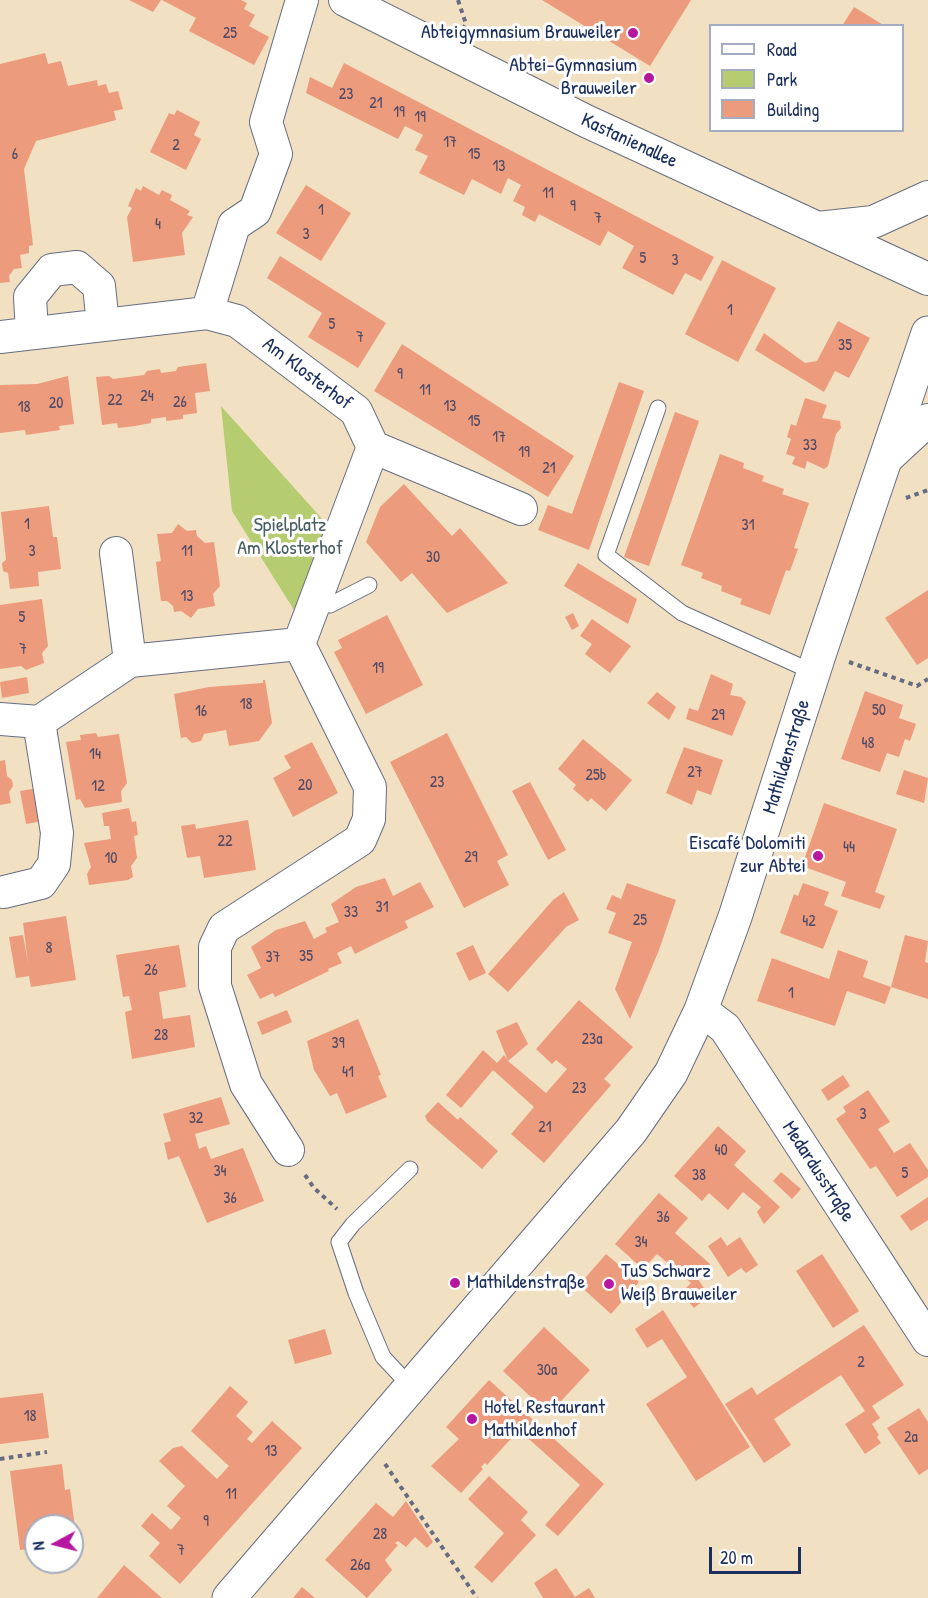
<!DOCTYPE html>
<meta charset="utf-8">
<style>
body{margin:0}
#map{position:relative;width:928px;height:1598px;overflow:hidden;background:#f2e0c3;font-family:"Patrick Hand",sans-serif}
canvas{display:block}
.legend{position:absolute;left:709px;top:24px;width:195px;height:108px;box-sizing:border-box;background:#fff;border:2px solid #a4acbf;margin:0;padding:8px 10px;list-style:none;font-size:18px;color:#1b2f5e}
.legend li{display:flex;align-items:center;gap:12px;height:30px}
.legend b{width:30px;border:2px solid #a4acbf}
.north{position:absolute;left:24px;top:1514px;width:60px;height:60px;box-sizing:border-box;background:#fff;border:2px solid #a4acbf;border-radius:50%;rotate:263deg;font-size:16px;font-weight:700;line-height:24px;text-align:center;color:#1b2f5e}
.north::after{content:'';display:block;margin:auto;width:21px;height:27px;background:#b5179e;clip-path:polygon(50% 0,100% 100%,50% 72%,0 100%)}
.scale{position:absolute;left:709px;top:1547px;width:92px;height:27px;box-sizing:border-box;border:3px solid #1b2f5e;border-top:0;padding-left:8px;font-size:18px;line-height:21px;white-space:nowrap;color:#1b2f5e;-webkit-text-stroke:4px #fff;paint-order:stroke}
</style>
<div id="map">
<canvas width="928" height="1598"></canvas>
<ul class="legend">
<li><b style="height:8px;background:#fff"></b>Road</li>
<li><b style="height:16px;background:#b5cc70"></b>Park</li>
<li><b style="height:16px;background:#ec9b7c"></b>Building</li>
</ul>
<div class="north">N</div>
<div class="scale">20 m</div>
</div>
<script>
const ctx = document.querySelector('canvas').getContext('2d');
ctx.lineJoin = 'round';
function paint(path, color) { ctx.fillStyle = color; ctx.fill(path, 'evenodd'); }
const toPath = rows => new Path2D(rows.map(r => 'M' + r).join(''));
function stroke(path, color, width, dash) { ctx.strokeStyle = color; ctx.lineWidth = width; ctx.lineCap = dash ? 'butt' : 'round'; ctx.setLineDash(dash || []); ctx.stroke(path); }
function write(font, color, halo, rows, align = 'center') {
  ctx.font = font + ' "Patrick Hand",sans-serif'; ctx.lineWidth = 6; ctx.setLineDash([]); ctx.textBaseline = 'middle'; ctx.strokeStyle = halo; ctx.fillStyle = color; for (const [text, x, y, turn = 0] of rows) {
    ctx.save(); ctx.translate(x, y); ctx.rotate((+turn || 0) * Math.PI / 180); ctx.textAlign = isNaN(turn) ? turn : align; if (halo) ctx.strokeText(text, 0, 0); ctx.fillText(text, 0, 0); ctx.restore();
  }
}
const green = toPath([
 [221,406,332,530,299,618,232,511]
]);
const building = toPath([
 [129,0,161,0,153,12],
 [162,0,241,0,247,3,244,9,255,15,249,26,269,37,254,65,189,31,196,18],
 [542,0,691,0,650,66],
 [854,7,885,26,842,26],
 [45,53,48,64,61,61,68,86,97,80,98,86,106,84,109,93,118,91,123,109,114,111,116,120,36,141,24,169,33,245,29,246,29,253,20,255,22,268,14,269,9,276,10,282,0,283,0,64],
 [344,63,714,257,701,281,685,273,673,295,622,268,634,246,620,238,608,231,600,246,539,214,535,222,522,215,525,207,513,201,521,185,508,178,501,194,472,179,464,195,419,173,428,156,415,150,423,135,405,126,398,139,306,93,310,77,332,88],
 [177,110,200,122,194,135,201,139,186,170,150,152,169,113,174,115],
 [306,185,351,213,321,261,276,233],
 [143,186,159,195,162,190,172,195,170,200,190,211,187,215,193,217,182,233,185,255,133,262,127,217,132,208,128,206,136,188,141,191],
 [280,256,386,323,358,368,308,337,322,313,267,278],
 [722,260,776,288,738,362,685,334],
 [838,321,870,338,849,378,835,371,824,392,755,350,764,333,805,363,817,361],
 [402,344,574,456,548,497,374,391],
 [206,363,210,391,195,393,197,413,183,415,183,419,166,421,166,417,151,419,151,423,135,426,118,428,117,423,102,425,96,377,109,376,113,379,144,375,147,371,160,369,161,373,176,371,178,367],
 [68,376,74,424,59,426,60,430,26,435,25,430,0,433,0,385,37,384],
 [619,382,644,391,589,550,538,530,548,505,572,514],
 [805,398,827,405,822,418,840,421,841,428,836,434,828,466,824,469,807,461,805,469,792,464,795,457,786,454,791,439,787,437,791,424,796,426],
 [675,412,699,421,649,566,624,557],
 [720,454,744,463,743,468,764,476,762,481,784,489,782,494,809,503,794,548,798,549,790,571,786,570,770,615,740,604,742,599,721,591,722,586,701,578,703,573,681,565],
 [404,484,452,536,460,528,508,583,447,613,412,573,401,582,366,542,380,507],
 [49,506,53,537,57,537,61,569,38,572,39,586,10,589,8,573,3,571,2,563,6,560,1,512],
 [178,524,187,531,196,530,197,536,205,543,214,542,220,586,213,594,215,606,198,609,191,618,181,611,174,612,173,606,167,601,161,601,158,579,156,562,161,561,157,534,172,533],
 [578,563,637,599,628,624,564,586],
 [928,590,928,658,917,665,885,618],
 [42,599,48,646,42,653,44,663,26,670,21,666,0,669,0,605],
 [573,613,579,626,572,630,565,617],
 [387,615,423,685,366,714,334,652,342,648,338,640],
 [592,619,631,646,610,673,585,654,592,644,580,636],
 [711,674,733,684,730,695,741,697,746,702,732,736,686,719,689,708,698,711],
 [27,677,29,693,2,698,0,682],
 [263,680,265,680,272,723,259,741,229,746,226,730,204,734,201,741,192,743,186,737,181,738,174,694,209,687,263,683],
 [865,691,903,705,899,718,916,724,910,741,905,739,899,757,887,753,880,772,841,759],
 [657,692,676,707,669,720,647,703],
 [96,733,98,737,119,734,127,783,121,791,122,802,85,808,80,799,76,800,66,742,81,740,80,735],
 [447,733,508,855,497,861,509,885,464,908,390,762],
 [583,739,632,780,606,811,591,798,588,802,573,789,576,785,558,769],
 [312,742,338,793,293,817,273,778,291,768,284,756],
 [684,747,723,760,711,795,697,790,692,805,666,793],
 [5,760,7,776,12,780,13,786,9,792,11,803,0,805,0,761],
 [904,770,928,778,924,803,896,794],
 [530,782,566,850,548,860,512,791],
 [38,788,43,821,26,824,20,791],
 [824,803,897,829,875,892,885,896,880,909,841,896,846,882,802,866],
 [129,808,132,822,136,821,138,835,134,836,137,858,131,866,133,877,128,880,89,885,87,874,91,867,84,843,111,839,109,826,104,826,102,813],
 [248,820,256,870,204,878,200,856,187,858,181,826,195,824,196,829],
 [385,878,393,896,420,882,434,907,405,921,408,928,381,941,355,954,351,946,337,953,342,963,328,969,329,971,275,997,273,993,260,999,247,975,261,968,251,947,276,930,305,921,314,939,327,932,325,928,339,922,331,904,356,887],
 [627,883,676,900,659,950,630,1019,615,989,632,942,608,933,616,913,606,909,612,895,621,899],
 [803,883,829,892,824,905,838,911,823,949,780,933,794,894,798,896],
 [564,892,579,920,566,927,508,992,488,974,553,900],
 [66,916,76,980,31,987,29,976,16,978,9,937,23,935,28,963,23,923],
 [905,935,928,941,925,962,928,963,928,999,891,987],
 [179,945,186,987,159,992,161,1005,163,1019,190,1015,195,1047,132,1059,125,1012,132,1010,129,996,123,997,116,955],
 [473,945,486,973,469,981,456,953],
 [838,950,868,961,863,977,891,987,885,1004,847,991,835,1026,757,1001,772,958,829,979],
 [579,1000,633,1047,604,1079,611,1085,544,1163,511,1134,534,1107,493,1070,461,1108,446,1095,483,1050,497,1063,504,1055,508,1061,496,1031,517,1022,528,1044,508,1061,546,1093,567,1069,556,1060,552,1064,536,1049],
 [287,1010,292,1022,262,1035,257,1022],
 [358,1019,381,1075,378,1076,387,1097,346,1114,337,1093,330,1096,314,1070,307,1041],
 [843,1075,850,1086,828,1101,821,1090],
 [868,1090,890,1122,878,1129,894,1153,910,1143,928,1170,928,1177,897,1197,876,1166,870,1169,836,1119,846,1112,843,1107],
 [221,1097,230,1124,195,1134,199,1149,206,1146,211,1159,243,1148,264,1201,207,1223,179,1156,168,1160,164,1143,171,1141,163,1114],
 [438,1102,458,1120,460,1117,498,1151,482,1169,427,1121,425,1116],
 [718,1126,746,1151,734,1165,780,1207,764,1224,757,1212,761,1207,743,1192,728,1210,709,1193,702,1201,674,1176],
 [781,1172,801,1189,792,1199,773,1181],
 [659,1193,688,1218,675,1233,710,1264,698,1279,709,1296,694,1308,681,1293,691,1283,657,1254,643,1269,615,1244],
 [928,1197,928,1220,911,1231,900,1216],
 [721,1237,727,1246,740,1237,758,1265,746,1273,741,1268,728,1277,708,1246],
 [606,1254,639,1282,611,1314,579,1285],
 [822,1254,859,1311,833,1328,796,1271],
 [663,1310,750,1447,696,1481,646,1404,687,1377,662,1339,647,1348,635,1329],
 [864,1325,904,1385,872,1406,880,1418,872,1424,879,1435,877,1437,881,1443,865,1454,845,1424,865,1411,841,1375,774,1419,791,1445,764,1463,725,1404,752,1387,757,1395],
 [544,1327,590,1370,549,1414,503,1371],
 [325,1329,332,1354,295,1364,288,1340],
 [489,1380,604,1484,558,1536,545,1525,580,1485,519,1430,487,1465,485,1463,481,1467,483,1469,461,1493,431,1466,459,1439,446,1427],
 [230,1386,248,1402,236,1416,253,1432,247,1439,252,1443,272,1421,302,1448,180,1584,149,1556,160,1543,141,1526,152,1513,171,1530,181,1518,167,1506,185,1486,159,1461,173,1448,182,1446,217,1479,229,1466,191,1431],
 [43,1393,49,1438,0,1444,0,1398],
 [919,1408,928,1422,928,1469,919,1475,887,1428],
 [62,1464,65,1490,70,1489,75,1528,36,1526,36,1548,20,1550,10,1471],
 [489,1476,528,1512,521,1520,536,1535,492,1583,474,1567,504,1533,468,1499],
 [406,1501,433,1542,427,1548,415,1537,406,1547,398,1541,395,1543,398,1545,385,1560,392,1570,367,1598,325,1560,376,1503,393,1517],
 [124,1565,162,1598,97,1598],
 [556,1568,575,1597,589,1588,595,1598,543,1598,534,1583],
 [302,1587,315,1598,293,1598]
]);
const path = toPath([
 [458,0,466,24,464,27],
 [906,498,928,490],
 [849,662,917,686,928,679],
 [305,1175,314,1188,337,1209],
 [0,1459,47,1452],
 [385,1464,477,1598]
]);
const service = toPath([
 [658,408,606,555,682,613,813,672],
 [315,601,330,605,369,585],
 [410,1169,353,1224,339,1242,356,1293,383,1357,411,1387]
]);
const minor = toPath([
 [345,0,586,121,928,279],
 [818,228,873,222,928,197],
 [207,313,234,225,255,211,276,154,266,122,302,0],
 [32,333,30,297,52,270,77,267,99,286,103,325],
 [0,337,207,313,237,321,356,411,373,447,521,509],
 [887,458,928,420],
 [116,553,130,661],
 [0,719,39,722,130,661,299,644,373,447],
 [4,892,41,883,54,864,57,833,39,722],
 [701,1010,725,1028,928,1340],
 [288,1150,246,1084,215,986,215,947,224,928,360,840,369,819,370,787,299,644]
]);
const tertiary = toPath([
 [229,1598,631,1131,671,1073,701,1010,735,917,820,652,928,333]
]);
const markers = [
 [633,33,6,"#b5179e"],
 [649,78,6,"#b5179e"],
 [818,856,6,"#b5179e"],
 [455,1283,6,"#b5179e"],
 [609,1284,6,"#b5179e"],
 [472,1419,6,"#b5179e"]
];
const numberNames = [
 ["25",230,34],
 ["23",346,95],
 ["21",376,104],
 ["19",399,113],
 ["19",420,118],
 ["17",450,143],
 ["2",176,146],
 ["6",15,155],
 ["15",474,155],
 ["13",499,167],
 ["11",548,194],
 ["9",573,207],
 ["1",321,211],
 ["7",598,219],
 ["4",158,225],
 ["3",306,235],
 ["5",643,259],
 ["3",675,261],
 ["1",730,311],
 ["5",332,325],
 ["7",360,338],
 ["35",845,346],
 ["9",400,375],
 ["11",425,391],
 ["24",147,397],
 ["22",115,401],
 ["26",180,403],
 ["20",56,404],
 ["13",450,407],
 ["18",24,408],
 ["15",474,422],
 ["17",499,438],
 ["33",810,446],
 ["19",524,453],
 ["21",549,469],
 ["1",27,525],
 ["31",748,526],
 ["3",32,552],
 ["11",187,552],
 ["30",433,558],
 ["13",187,597],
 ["5",22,618],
 ["7",23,650],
 ["19",378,669],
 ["18",246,705],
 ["50",879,711],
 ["16",201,712],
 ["29",718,716],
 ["48",868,744],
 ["14",95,755],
 ["27",695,773],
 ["25b",596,776],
 ["23",437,783],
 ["20",305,786],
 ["12",98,787],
 ["22",225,842],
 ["44",849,848],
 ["29",471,858],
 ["10",111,859],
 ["31",382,908],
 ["33",351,913],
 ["25",640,921],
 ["42",809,922],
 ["8",49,949],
 ["35",306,957],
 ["37",273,958],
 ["26",151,971],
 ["1",791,994],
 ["28",161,1036],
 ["23a",592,1040],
 ["39",338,1044],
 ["41",348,1073],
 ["23",579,1089],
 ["3",863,1115],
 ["32",196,1119],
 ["21",545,1128],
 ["40",721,1151],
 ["34",220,1172],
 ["5",905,1174],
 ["38",699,1176],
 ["36",230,1199],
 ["36",663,1218],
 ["34",641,1243],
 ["2",861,1363],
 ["30a",547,1371],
 ["18",30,1417],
 ["2a",911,1438],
 ["13",271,1452],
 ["11",231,1495],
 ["9",206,1522],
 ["28",380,1535],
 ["7",181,1551],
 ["26a",360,1566]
];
const poiNames = [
 ["Abteigymnasium Brauweiler",621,33],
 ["Abtei-Gymnasium",637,66],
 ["Brauweiler",637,89],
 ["Eiscafé Dolomiti",806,844],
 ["zur Abtei",806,867],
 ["TuS Schwarz",621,1272,"left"],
 ["Weiß Brauweiler",621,1295,"left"],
 ["Mathildenstraße",467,1283,"left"],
 ["Hotel Restaurant",484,1408,"left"],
 ["Mathildenhof",484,1431,"left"]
];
const streetNames = [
 ["Kastanienallee",629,141,25],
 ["Am Klosterhof",307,374,37],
 ["Mathildenstraße",787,757,-73],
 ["Medardusstraße",818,1172,57]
];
const parkNames = [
 ["Spielplatz",290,526],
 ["Am Klosterhof",290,549]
];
paint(green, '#b5cc70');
paint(building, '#ec9b7c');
stroke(service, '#666d81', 17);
stroke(minor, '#666d81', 34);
stroke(tertiary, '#666d81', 35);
stroke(path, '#666d81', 4, [4.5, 4.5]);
stroke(service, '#fff', 15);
stroke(minor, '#fff', 32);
stroke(tertiary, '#fff', 33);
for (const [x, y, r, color] of markers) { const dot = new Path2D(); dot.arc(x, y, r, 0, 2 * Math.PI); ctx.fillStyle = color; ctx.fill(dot); stroke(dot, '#fff', 2); }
write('16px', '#4f4a66', null, numberNames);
write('20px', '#1b2f5e', '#fff', poiNames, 'right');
write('20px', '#1b2f5e', '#fff', streetNames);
write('20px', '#495e63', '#fff', parkNames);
</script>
